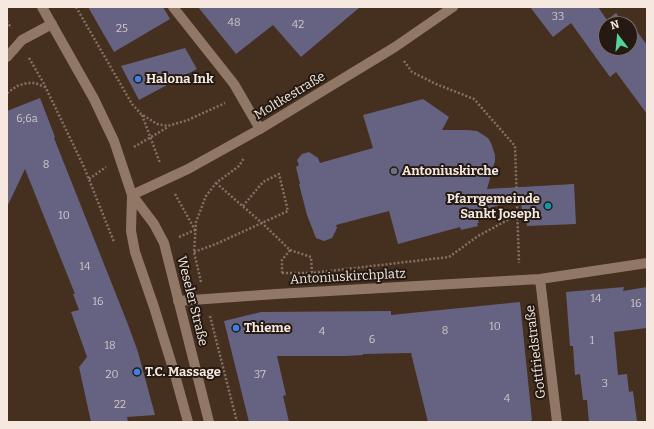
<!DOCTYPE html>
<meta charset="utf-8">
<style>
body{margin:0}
#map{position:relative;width:654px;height:429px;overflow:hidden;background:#452f1f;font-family:Bitter,serif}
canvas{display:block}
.frame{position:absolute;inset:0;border:8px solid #f6e8de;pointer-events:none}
.north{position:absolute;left:598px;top:16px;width:40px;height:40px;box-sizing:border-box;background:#241a13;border:1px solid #786c64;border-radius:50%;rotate:344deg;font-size:11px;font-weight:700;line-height:16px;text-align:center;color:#f6e8de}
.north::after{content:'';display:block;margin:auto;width:14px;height:18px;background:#54d396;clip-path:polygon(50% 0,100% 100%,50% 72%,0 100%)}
</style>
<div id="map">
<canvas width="654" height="429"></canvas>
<div class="frame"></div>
<div class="north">N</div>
</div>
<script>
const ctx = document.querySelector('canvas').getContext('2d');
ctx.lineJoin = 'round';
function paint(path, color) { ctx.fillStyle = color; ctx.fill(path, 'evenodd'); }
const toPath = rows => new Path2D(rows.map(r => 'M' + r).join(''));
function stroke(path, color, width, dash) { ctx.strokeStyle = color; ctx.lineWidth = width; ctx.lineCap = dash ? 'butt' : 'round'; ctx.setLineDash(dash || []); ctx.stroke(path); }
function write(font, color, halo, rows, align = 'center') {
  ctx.font = font + ' Bitter,serif'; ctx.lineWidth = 4; ctx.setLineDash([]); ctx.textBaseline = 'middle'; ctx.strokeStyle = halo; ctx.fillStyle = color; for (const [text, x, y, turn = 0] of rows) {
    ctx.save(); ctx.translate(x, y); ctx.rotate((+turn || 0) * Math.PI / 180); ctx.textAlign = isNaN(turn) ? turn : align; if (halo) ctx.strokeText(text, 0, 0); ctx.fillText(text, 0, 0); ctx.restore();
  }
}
const building = toPath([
 [88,7,163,7,170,19,114,52],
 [198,7,360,7,301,57,273,25,236,54],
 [530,7,598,7,607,20,616,13,622,21,627,18,647,45,647,114,616,72,610,77,571,23,553,37],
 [606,24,630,24,630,48,606,48],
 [185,48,197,69,139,100,121,66],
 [40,98,55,137,54,138,127,322,138,352,155,415,127,417,128,422,91,422,79,367,87,357,71,312,79,310,73,294,75,294,25,169,7,207,7,111],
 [423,99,449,117,442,130,467,130,477,131,488,138,491,143,495,155,495,161,487,189,574,184,576,224,527,226,526,213,522,214,521,199,475,212,479,223,477,223,478,226,461,230,460,227,398,244,389,211,336,225,337,228,332,238,324,241,316,238,307,215,299,184,300,184,296,167,299,165,297,160,302,154,309,152,318,158,320,163,373,148,363,115],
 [624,287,623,291,647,287,647,328,614,332,618,375,627,374,629,392,633,391,637,422,589,422,587,400,583,400,580,374,575,375,573,346,570,346,566,292],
 [520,302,532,420,531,420,531,422,428,422,411,353,363,354,363,355,345,356,277,356,286,395,283,396,289,422,249,422,224,321,261,312,391,311,391,315]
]);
const path = toPath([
 [76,7,132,104,141,114,157,124,168,126,188,120,225,103],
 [7,21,11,28],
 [29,58,43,82,84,167,114,242],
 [404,61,412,72,436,84,474,99,515,146,519,263],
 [7,93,17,86,27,83,35,83,45,87],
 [142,115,160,163],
 [134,147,168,127],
 [89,179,106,167],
 [216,183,262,223,290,250,282,260,282,273],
 [175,194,195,230],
 [179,237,195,230],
 [290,250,311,257,312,273],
 [194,252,216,244,288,211,279,174,263,182,243,206],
 [282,273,312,273,449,257,478,236,517,215],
 [201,282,194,252,196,222,206,196,216,183,239,166,244,158],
 [210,316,237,422]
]);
const service = toPath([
 [173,7,234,84,260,129]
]);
const minor = toPath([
 [540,279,557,422],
 [178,301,276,294,540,279,647,263]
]);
const tertiary = toPath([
 [7,57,22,40,52,24]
]);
const secondary = toPath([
 [42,7,94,99,114,141,132,195,154,224,164,243,209,422],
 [132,195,188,169,260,129,395,47,453,7],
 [132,195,131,231,135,252,154,307,175,375,188,422]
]);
const markers = [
 [138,79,4,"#3f7fe0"],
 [394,171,4,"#6b7280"],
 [548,206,4,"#0f9aa8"],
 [236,328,4,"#3f7fe0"],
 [137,372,4,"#3f7fe0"]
];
const numberNames = [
 ["33",558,17],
 ["48",234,23],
 ["42",298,25],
 ["25",122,29],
 ["6;6a",27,119],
 ["8",46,165],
 ["10",64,216],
 ["14",85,267],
 ["14",596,299],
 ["16",98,302],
 ["16",636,304],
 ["10",495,327],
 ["8",445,331],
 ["4",322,332],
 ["6",372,340],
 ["1",592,341],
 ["18",110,346],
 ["20",112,375],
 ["37",260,375],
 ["3",605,384],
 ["4",507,399],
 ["22",120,405]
];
const poiNames = [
 ["Halona Ink",146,79],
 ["Antoniuskirche",402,171],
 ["Pfarrgemeinde",540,199,"right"],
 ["Sankt Joseph",540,214,"right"],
 ["Thieme",244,328],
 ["T.C. Massage",145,372]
];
const streetNames = [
 ["Moltkestraße",290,96,-31],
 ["Antoniuskirchplatz",348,277,-3],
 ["Weseler Straße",192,301,76],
 ["Gottfriedstraße",536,352,-97]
];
paint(building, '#666382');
stroke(path, '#847163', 2.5, [2, 2]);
stroke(service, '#917866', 10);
stroke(minor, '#917866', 10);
stroke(tertiary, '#917866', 10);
stroke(secondary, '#917866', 10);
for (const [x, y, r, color] of markers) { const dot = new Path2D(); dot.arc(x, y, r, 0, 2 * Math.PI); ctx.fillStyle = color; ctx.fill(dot); stroke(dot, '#241a13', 1.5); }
write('11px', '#d2c7c7', null, numberNames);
write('bold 13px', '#f6e8de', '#241a13', poiNames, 'left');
write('13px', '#f6e8de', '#241a13', streetNames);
</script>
